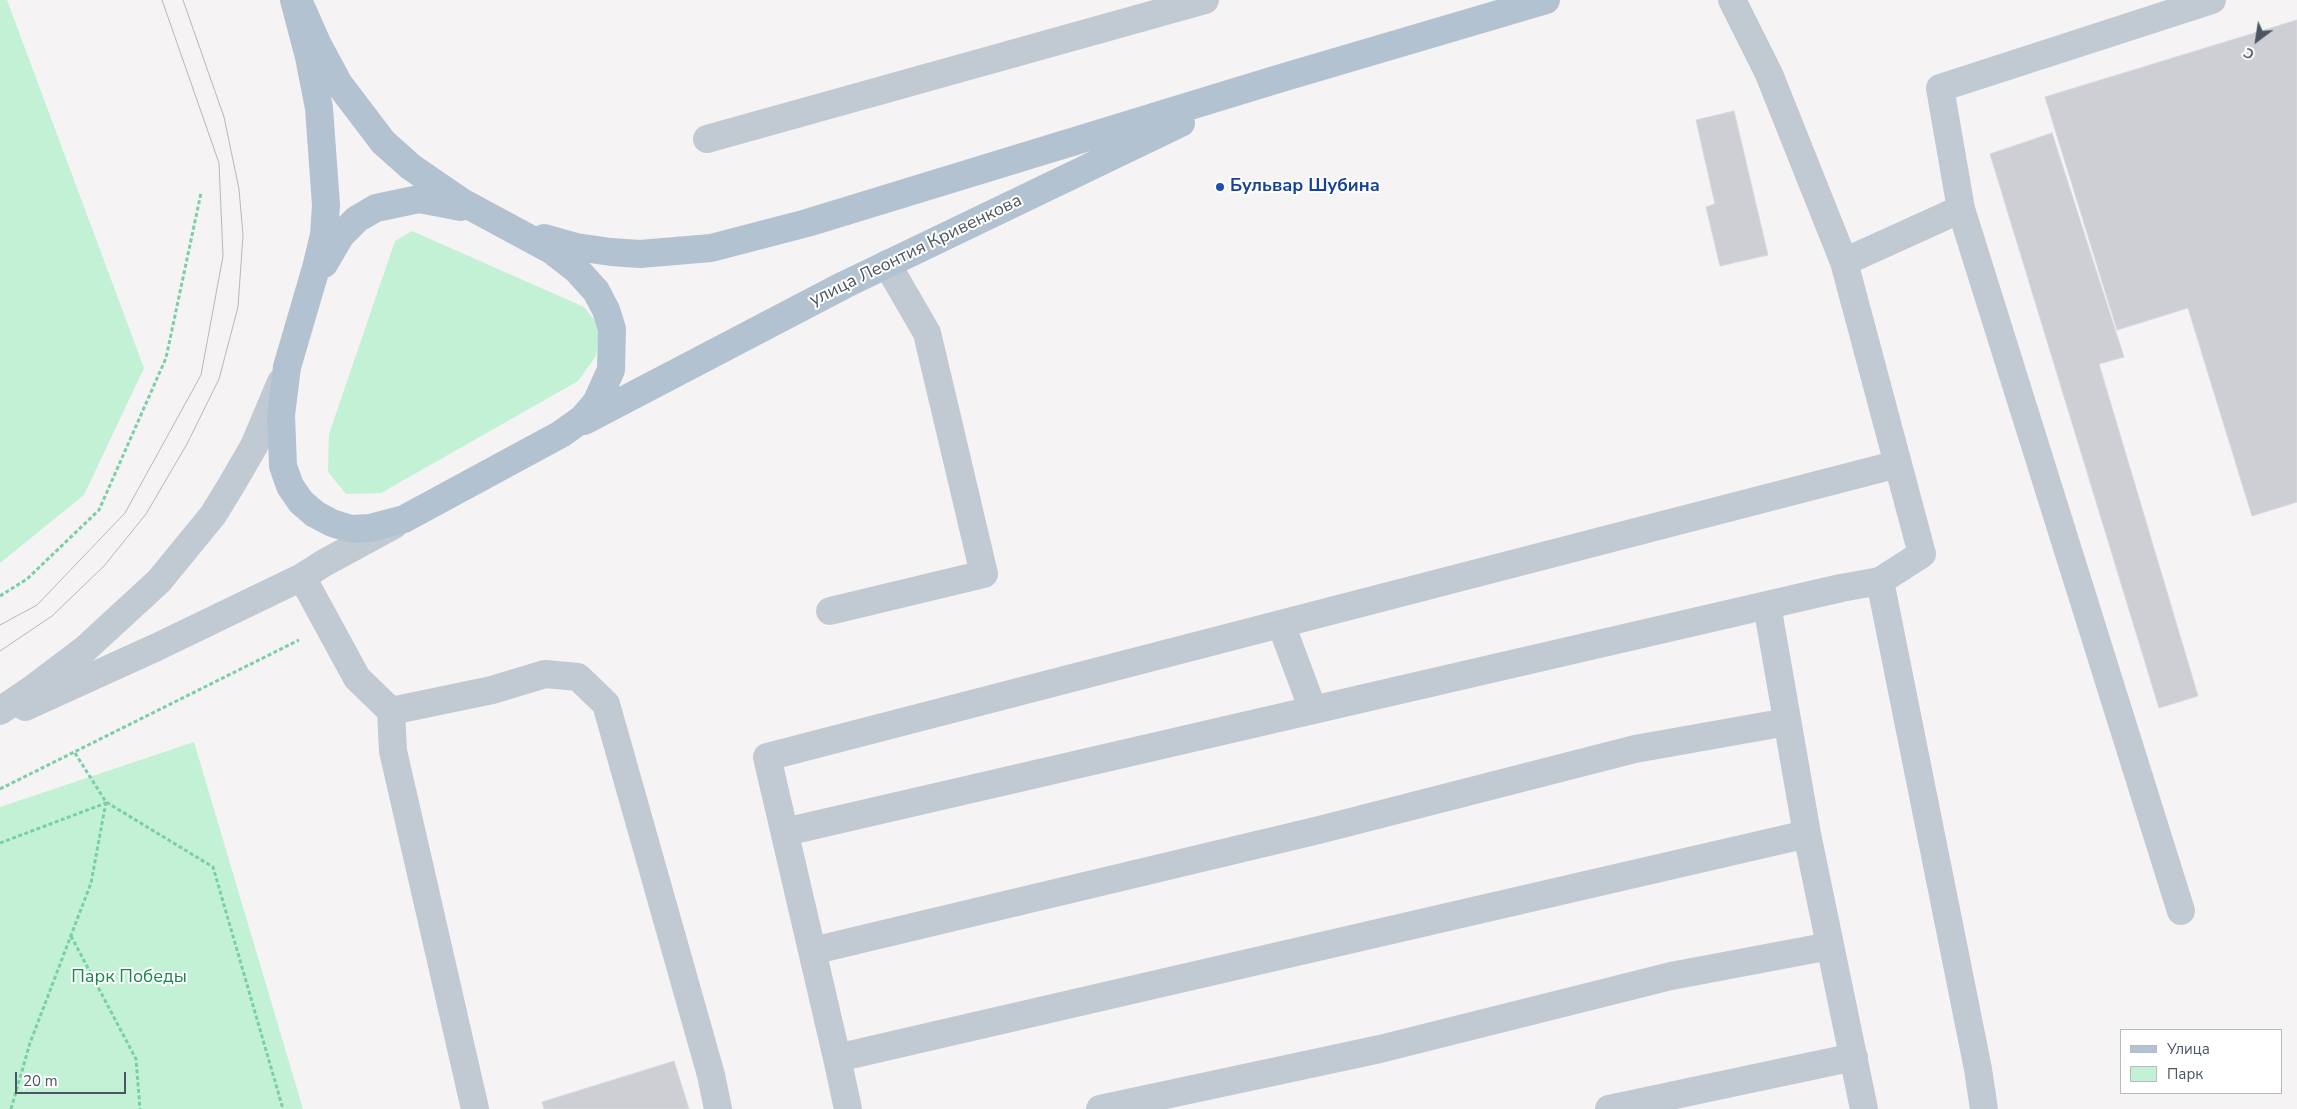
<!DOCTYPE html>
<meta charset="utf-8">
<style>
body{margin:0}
#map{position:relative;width:2297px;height:1109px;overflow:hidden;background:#f5f3f3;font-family:"Nunito Sans",sans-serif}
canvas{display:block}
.legend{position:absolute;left:2120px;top:1029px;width:162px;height:65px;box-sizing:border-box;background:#fff;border:1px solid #b7bbc0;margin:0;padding:6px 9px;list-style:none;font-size:15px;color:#4a5661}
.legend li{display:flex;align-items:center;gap:10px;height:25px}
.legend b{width:25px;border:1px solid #b7bbc0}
.north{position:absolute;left:2232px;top:15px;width:50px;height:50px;-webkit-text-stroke:4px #fff;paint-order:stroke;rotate:211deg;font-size:14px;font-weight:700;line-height:20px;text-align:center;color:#4a5661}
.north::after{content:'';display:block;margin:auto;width:18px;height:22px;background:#4a5661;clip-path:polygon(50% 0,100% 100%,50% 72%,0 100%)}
.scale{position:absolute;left:15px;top:1072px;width:111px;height:22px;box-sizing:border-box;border:2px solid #4a5661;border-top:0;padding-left:6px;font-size:15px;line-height:18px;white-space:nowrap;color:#4a5661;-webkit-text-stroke:4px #fff;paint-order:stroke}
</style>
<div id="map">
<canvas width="2297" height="1109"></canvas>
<ul class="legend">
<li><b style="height:6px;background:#b3c2d1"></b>Улица</li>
<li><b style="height:14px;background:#c3f1d5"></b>Парк</li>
</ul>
<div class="north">С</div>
<div class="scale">20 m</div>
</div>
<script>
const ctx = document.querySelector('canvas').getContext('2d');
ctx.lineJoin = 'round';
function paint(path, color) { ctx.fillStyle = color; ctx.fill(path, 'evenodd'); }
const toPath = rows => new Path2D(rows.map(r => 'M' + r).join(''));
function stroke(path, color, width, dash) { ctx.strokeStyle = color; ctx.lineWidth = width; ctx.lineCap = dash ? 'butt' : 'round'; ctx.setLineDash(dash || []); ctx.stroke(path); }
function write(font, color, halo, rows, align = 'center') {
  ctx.font = font + ' "Nunito Sans",sans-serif'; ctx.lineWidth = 4; ctx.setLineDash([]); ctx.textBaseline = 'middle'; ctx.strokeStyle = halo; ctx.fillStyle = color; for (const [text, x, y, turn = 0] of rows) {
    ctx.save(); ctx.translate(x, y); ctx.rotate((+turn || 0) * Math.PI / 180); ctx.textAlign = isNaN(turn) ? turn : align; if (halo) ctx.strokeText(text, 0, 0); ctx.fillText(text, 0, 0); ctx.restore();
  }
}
const green = toPath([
 [0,0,7,0,144,368,84,495,0,563],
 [412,231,584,307,600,327,596,356,578,381,381,493,346,494,328,472,329,434,395,241],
 [194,742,303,1109,0,1109,0,807]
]);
const building = toPath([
 [2297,20,2297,502,2252,516,2188,308,2117,330,2045,97,2297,20],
 [1734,111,1768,255,1720,266,1706,207,1715,204,1696,120,1734,111],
 [2052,133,2124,357,2099,364,2198,696,2159,708,1990,154,2052,133],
 [674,1061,689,1109,544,1109,542,1102,674,1061]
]);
const path = toPath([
 [0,596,27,579,99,510,166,358,201,193],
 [75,753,106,802,213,867,283,1109],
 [0,789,299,640],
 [0,843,106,803],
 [71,936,136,1059,140,1109],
 [11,1109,30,1043,91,883,106,802]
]);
const minor = toPath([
 [1732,0,1769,74,1844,262,1922,554,1880,581,1978,1069,1984,1109],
 [707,139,1205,0],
 [1961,209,2181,911],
 [1844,262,1961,209,1940,88,2212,0],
 [302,577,357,678,391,711,393,751,475,1109],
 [1767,605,1807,834,837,1058,767,757,1898,464],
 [830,611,984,574,927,333,887,264],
 [1281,624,1313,710],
 [25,707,157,647,302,577,324,563,394,525],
 [0,711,35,687,84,650,159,581,213,515,232,484,254,446,281,382],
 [391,711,492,690,545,674,578,677,606,704,711,1075,718,1109],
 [785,832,1841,588,1880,581],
 [1807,834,1864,1109],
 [812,951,1319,830,1635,749,1787,722],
 [837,1058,848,1109],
 [1100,1109,1380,1049,1671,976,1830,946],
 [1609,1109,1854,1057]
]);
const major = toPath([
 [294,0,309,57,319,108,326,205,324,235,316,268,287,367,281,415,283,466,290,486,301,502,315,514,332,523,351,529,370,528,404,519,561,434,582,419,596,403,611,370,612,329,606,310,596,291,577,270,551,250,462,202,411,167,383,142,339,84,317,43,298,0],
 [544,238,576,247,611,252,640,254,711,248,807,223,1278,79,1546,0],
 [324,264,341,235,357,219,376,208,419,199,461,207],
 [584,421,844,285,1181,123]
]);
const tram = toPath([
 [0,625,37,605,125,513,201,375,223,256,219,163,162,0],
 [0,651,52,616,104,566,146,514,187,444,219,379,238,307,243,235,239,189,224,117,183,0]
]);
const markers = [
 [1220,187,5,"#1a4fb4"]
];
const transitNames = [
 ["Бульвар Шубина",1230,187]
];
const streetNames = [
 ["улица Леонтия Кривенкова",916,251,-26]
];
const parkNames = [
 ["Парк Победы",129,978]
];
paint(green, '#c3f1d5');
paint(building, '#cdcfd5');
stroke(building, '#d7d9de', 1);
stroke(path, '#7ad0a6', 3, [4, 2.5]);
stroke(minor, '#c1cad2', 28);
stroke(major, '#b3c2d1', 28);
stroke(tram, '#b5b8bd', 1);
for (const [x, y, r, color] of markers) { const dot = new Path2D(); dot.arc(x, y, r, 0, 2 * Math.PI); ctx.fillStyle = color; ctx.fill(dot); stroke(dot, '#fff', 2); }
write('bold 18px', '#164399', '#fff', transitNames, 'left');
write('18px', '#4a5661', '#fff', streetNames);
write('18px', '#17864f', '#fff', parkNames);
</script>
